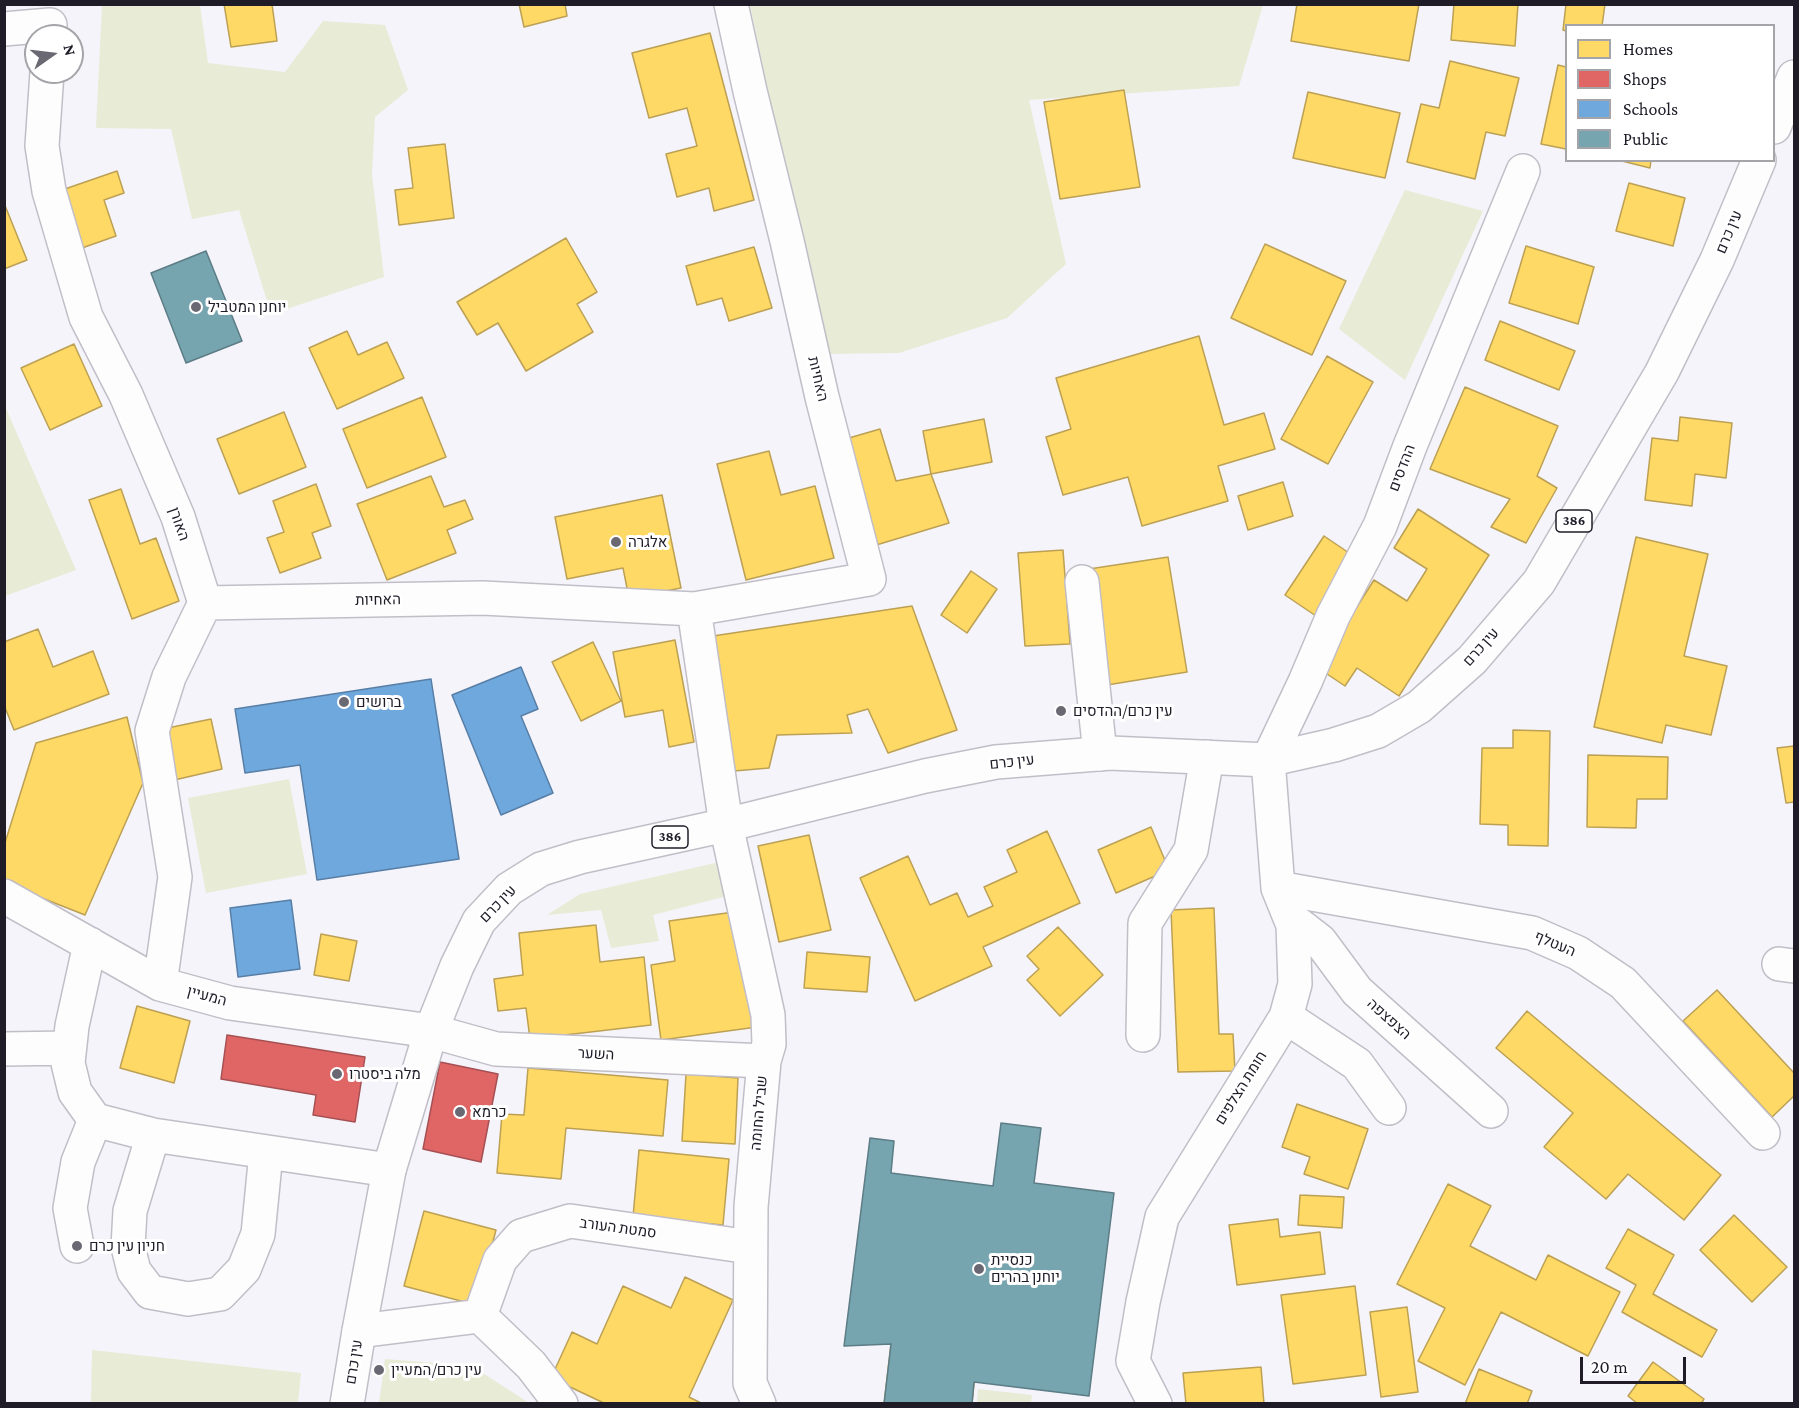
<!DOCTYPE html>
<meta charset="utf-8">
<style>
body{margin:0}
#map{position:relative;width:1799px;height:1408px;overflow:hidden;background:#f5f4fa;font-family:"Crimson Pro",serif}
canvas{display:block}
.frame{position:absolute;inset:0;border:6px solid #1f1c28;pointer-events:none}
.legend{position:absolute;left:1565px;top:24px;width:210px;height:138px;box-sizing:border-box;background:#fff;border:2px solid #a5a4a9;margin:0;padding:8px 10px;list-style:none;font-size:18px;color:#1f1c28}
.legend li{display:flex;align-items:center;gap:12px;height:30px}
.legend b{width:30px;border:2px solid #a5a4a9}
.north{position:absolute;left:24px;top:24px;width:60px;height:60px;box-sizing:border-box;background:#fff;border:2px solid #a5a4a9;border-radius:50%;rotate:76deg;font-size:16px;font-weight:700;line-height:24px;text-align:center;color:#1f1c28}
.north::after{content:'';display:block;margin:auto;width:21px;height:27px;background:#6a6872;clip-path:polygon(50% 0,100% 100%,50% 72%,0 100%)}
.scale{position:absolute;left:1580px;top:1357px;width:106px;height:27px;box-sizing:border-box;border:3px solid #1f1c28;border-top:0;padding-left:8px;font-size:18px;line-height:21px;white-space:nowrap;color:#1f1c28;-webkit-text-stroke:4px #fff;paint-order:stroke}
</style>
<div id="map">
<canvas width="1799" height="1408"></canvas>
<div class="frame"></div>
<ul class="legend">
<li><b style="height:16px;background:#ffd966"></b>Homes</li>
<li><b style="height:16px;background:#e06666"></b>Shops</li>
<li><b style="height:16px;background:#6fa8dc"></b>Schools</li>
<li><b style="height:16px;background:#76a5af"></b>Public</li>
</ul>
<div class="north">N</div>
<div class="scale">20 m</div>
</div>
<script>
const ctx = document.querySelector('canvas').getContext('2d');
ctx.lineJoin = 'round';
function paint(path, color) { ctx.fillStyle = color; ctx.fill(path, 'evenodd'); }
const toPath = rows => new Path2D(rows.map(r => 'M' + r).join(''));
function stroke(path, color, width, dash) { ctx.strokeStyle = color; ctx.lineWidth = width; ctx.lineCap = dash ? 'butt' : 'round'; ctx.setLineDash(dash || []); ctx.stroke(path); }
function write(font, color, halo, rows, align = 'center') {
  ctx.font = font + ' "Crimson Pro",Heebo,serif'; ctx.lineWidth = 6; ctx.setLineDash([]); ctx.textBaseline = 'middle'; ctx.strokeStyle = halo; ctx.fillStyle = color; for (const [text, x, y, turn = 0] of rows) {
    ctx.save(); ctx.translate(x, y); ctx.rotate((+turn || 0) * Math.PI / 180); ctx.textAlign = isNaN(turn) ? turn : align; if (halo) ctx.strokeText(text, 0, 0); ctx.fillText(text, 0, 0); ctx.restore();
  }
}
const green = toPath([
 [102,5,200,5,208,63,285,72,323,21,385,25,408,90,375,117,372,174,384,277,271,314,239,210,192,219,171,129,96,128],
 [750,5,1263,5,1239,86,1029,100,1066,264,1007,318,899,353,827,354,792,206],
 [1405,190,1483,211,1405,380,1339,329],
 [5,406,76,570,5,596,4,596],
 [289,779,307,874,206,893,188,798],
 [728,860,731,895,653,915,659,941,611,948,601,910,547,915,580,894],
 [92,1350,301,1373,298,1403,91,1403],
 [385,1359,472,1366,529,1403,379,1403],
 [978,1389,1032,1395,1031,1403,977,1403]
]);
const homes = toPath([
 [224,4,272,4,277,41,231,47,224,4],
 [519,4,565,4,567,16,524,27,519,4],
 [1297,4,1419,4,1409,61,1291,41,1297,4],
 [1454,4,1518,4,1515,46,1451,40,1454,4],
 [1566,4,1605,4,1602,26,1566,26,1566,31,1563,30,1566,4],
 [710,33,754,200,714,211,709,188,677,197,666,154,697,146,687,108,649,118,632,53,710,33],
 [1450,61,1519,78,1505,136,1486,132,1475,179,1407,162,1421,104,1439,108,1450,61],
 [1558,65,1566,67,1566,149,1541,144,1558,65],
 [1124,90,1140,187,1060,199,1044,102,1124,90],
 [1308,92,1400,113,1385,178,1293,158,1308,92],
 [445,144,454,218,399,225,395,190,413,188,408,148,445,144],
 [1618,160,1651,160,1650,168,1618,160],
 [117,171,124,193,104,200,116,236,82,248,62,190,117,171],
 [1629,183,1685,198,1673,246,1616,231,1629,183],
 [4,203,27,260,4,269,4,203],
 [566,238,597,292,577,304,593,332,526,371,498,323,477,335,457,302,566,238],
 [1265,244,1346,281,1312,355,1231,318,1265,244],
 [1526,246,1594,267,1578,324,1509,303,1526,246],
 [754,247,772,308,729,321,722,298,697,305,686,266,754,247],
 [1500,321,1575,351,1559,390,1485,360,1500,321],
 [347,331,358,355,387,342,404,378,337,409,309,348,347,331],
 [1199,336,1224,425,1264,413,1275,449,1218,466,1228,501,1142,526,1128,477,1063,495,1046,437,1071,429,1056,378,1199,336],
 [74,344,102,406,50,430,21,368,74,344],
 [1327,356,1373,382,1328,464,1281,439,1327,356],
 [1465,387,1558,426,1537,476,1557,488,1526,543,1491,527,1510,499,1430,469,1465,387],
 [422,397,446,457,367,488,343,429,422,397],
 [284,412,306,467,239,494,217,439,284,412],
 [1680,417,1732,423,1726,478,1695,474,1692,506,1645,500,1652,438,1678,441,1680,417],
 [984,419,992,462,931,474,923,431,984,419],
 [880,429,896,481,931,474,949,523,873,546,842,440,880,429],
 [769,451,781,495,815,486,834,558,746,580,717,464,769,451],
 [431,476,444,507,465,500,473,519,447,530,456,553,387,580,357,504,431,476],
 [1283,482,1293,516,1248,530,1238,496,1283,482],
 [316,484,331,526,312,533,321,558,280,573,267,538,284,532,273,501,316,484],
 [121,489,140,544,156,538,179,601,132,619,89,500,121,489],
 [662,495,681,588,629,598,623,568,567,579,555,517,662,495],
 [1418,509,1489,555,1399,696,1357,668,1345,686,1318,668,1374,580,1407,601,1427,569,1394,548,1418,509],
 [1324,536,1355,557,1316,616,1285,595,1324,536],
 [1636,537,1708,554,1684,656,1727,666,1711,735,1666,725,1662,743,1594,727,1636,537],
 [1063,550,1070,644,1025,646,1018,553,1063,550],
 [1168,557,1187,672,1107,685,1089,569,1168,557],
 [971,571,997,589,967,633,941,615,971,571],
 [912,606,957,730,888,753,868,709,847,715,852,733,777,735,769,768,734,771,713,636,912,606],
 [38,629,53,667,93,651,109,694,14,730,4,705,4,642,38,629],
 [675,640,694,742,669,747,663,710,625,717,613,652,675,640],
 [593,642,621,701,581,721,552,662,593,642],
 [127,717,143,783,85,915,4,883,4,846,36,743,127,717],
 [211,719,222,769,170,781,158,730,211,719],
 [1513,730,1550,731,1548,846,1508,845,1508,825,1480,824,1482,748,1513,748,1513,730],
 [1794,746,1794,802,1786,803,1777,748,1794,746],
 [1588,755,1668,757,1667,799,1637,799,1636,828,1587,827,1588,755],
 [1151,827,1169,870,1116,893,1098,850,1151,827],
 [1047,831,1080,903,983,947,992,966,915,1001,860,878,908,856,930,905,957,893,968,917,993,906,984,887,1017,872,1007,850,1047,831],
 [809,835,831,930,779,942,758,846,809,835],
 [1214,908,1219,1034,1233,1034,1235,1071,1178,1072,1171,910,1214,908],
 [741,911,757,1027,661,1040,651,965,675,961,669,921,741,911],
 [596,925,600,962,644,957,651,1025,530,1039,526,1008,498,1011,494,979,523,975,519,933,596,925],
 [1058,927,1103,975,1060,1016,1027,980,1039,969,1027,956,1058,927],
 [321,934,357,941,349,981,314,975,321,934],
 [807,952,870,957,867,992,804,988,807,952],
 [1717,990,1794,1073,1794,1096,1772,1117,1683,1021,1717,990],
 [137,1006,190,1021,174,1083,120,1068,137,1006],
 [1527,1011,1721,1175,1684,1220,1628,1174,1606,1199,1544,1147,1573,1113,1496,1048,1527,1011],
 [528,1068,668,1080,663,1136,566,1128,561,1179,497,1173,502,1114,524,1115,528,1068],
 [686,1074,738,1078,735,1144,682,1141,686,1074],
 [1297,1104,1368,1129,1348,1189,1304,1174,1310,1157,1282,1147,1297,1104],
 [639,1150,729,1159,723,1225,633,1217,639,1150],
 [1448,1184,1491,1206,1470,1246,1536,1280,1548,1255,1620,1292,1588,1356,1501,1312,1465,1385,1418,1361,1445,1308,1397,1284,1448,1184],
 [1300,1195,1344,1197,1342,1228,1298,1225,1300,1195],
 [424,1211,496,1230,476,1305,404,1286,424,1211],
 [1734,1215,1787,1267,1752,1302,1700,1250,1734,1215],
 [1278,1219,1280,1237,1320,1232,1325,1274,1237,1285,1229,1225,1278,1219],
 [1628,1229,1674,1255,1653,1294,1717,1330,1702,1357,1622,1312,1636,1285,1606,1268,1628,1229],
 [685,1277,733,1300,689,1397,703,1404,606,1404,551,1378,572,1332,597,1344,623,1286,671,1308,685,1277],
 [1355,1286,1366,1375,1293,1384,1281,1295,1355,1286],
 [1407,1307,1418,1392,1381,1397,1370,1312,1407,1307],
 [891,1344,977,1354,972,1404,884,1404,891,1344],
 [1653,1362,1704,1399,1701,1404,1638,1404,1628,1396,1653,1362],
 [1261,1367,1264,1404,1186,1404,1183,1373,1261,1367],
 [1479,1369,1532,1391,1527,1404,1465,1404,1479,1369]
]);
const shops = toPath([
 [227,1035,365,1057,355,1122,313,1115,316,1095,221,1079,227,1035],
 [440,1062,498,1074,481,1162,423,1149,440,1062]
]);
const schools = toPath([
 [521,667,538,709,521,716,553,793,501,815,452,695,521,667],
 [431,679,459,859,317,880,300,765,245,773,235,709,431,679],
 [291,900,300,969,238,977,230,908,291,900]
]);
const public = toPath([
 [206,251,242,341,186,363,151,273,206,251],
 [1001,1123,1041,1128,1034,1183,1114,1193,1089,1396,974,1382,972,1404,884,1404,891,1344,844,1346,870,1138,894,1141,891,1173,993,1186,1001,1123]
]);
const minor = toPath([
 [4,29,50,25],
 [47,72,42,146,49,191,86,317,126,395,178,517,205,603,169,677,152,731,175,877,160,984],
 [1082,582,1100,754],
 [205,603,483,598,694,609,726,825,768,1015,769,1044,764,1061,751,1207,750,1383,759,1404],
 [694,609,869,579,822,397,787,241,750,91,731,4],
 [1278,888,1532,933,1578,953,1623,983,1763,1133],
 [4,896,160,984,230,1003,431,1031,496,1049,764,1061],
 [1293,925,1298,924,1320,941,1357,991,1491,1111],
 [90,944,72,1026,68,1063,75,1092,95,1120,153,1135,389,1170],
 [1779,964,1794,966],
 [1286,1017,1357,1064,1389,1108],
 [1143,1035,1145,923,1191,850,1207,757],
 [4,1049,69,1048],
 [153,1135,130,1211,128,1247,134,1271,150,1292,188,1299,220,1294,244,1269,258,1234,266,1153],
 [77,1246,70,1208,78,1162,95,1120],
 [480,1316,531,1365,561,1404],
 [359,1331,480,1316,500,1260,521,1236,570,1221,750,1247],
 [1155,1404,1133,1361,1143,1302,1162,1217,1286,1017,1295,984,1293,925,1278,888,1268,760,1305,682,1333,616,1380,526,1410,446,1523,171]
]);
const major = toPath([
 [1774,127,1794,77],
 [347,1404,359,1331,389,1170,431,1031,457,966,479,921,509,889,541,869,580,857,726,825,925,776,996,762,1110,753,1268,760,1334,745,1378,731,1419,707,1472,660,1539,582,1662,372,1717,260,1759,160]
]);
const markers = [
 [196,307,6,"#6a6872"],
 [616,542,6,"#6a6872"],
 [344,702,6,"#6a6872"],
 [1061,711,6,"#6a6872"],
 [337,1074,6,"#6a6872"],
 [460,1112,6,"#6a6872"],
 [77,1246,6,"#6a6872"],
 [979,1269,6,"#6a6872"],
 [379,1370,6,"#6a6872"]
];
const shields = [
 [1574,521,36],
 [670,837,36]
];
const shieldNames = [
 ["386",1574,521],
 ["386",670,837]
];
const streetNames = [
 ["עין כרם",1729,232,-67],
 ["האחיות",818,379,77],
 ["ההדסים",1402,468,-69],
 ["האורן",179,524,71],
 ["האחיות",378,600,-1],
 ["עין כרם",1481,647,-48],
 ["עין כרם",1012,762,-6],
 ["עין כרם",498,904,-46],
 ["העטלף",1555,944,23],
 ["המעיין",207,996,15],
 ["הצפצפה",1389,1019,42],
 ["השער",596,1054,3],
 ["חומת הצלפים",1241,1088,-58],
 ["שביל החומה",759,1113,-85],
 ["סמטת העורב",618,1228,8],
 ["עין כרם",354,1362,-81]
];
const poiNames = [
 ["יוחנן המטביל",208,307],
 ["אלגרה",628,542],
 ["ברושים",356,702],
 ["עין כרם/ההדסים",1073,711],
 ["מלה ביסטרו",349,1074],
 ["כרמא",472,1112],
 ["חניון עין כרם",89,1246],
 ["כנסיית",991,1260],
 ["יוחנן בהרים",991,1277],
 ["עין כרם/המעיין",391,1370]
];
paint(green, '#e8ebd6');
paint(homes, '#ffd966');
stroke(homes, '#bca053', 1.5);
paint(shops, '#e06666');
stroke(shops, '#a65053', 1.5);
paint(schools, '#6fa8dc');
stroke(schools, '#577ea6', 1.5);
paint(public, '#76a5af');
stroke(public, '#5c7c86', 1.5);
stroke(minor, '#c1bec7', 36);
stroke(major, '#c1bec7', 36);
stroke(minor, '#fefdfe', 33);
stroke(major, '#fefdfe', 33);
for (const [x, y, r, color] of markers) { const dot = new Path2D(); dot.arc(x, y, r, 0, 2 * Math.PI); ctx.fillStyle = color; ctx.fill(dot); stroke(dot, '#fff', 2); }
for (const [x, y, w] of shields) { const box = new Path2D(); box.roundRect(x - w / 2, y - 11, w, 22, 4.5); ctx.fillStyle = '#fff'; ctx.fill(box); stroke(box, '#1f1c28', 1.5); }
write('bold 14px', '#1f1c28', null, shieldNames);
write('15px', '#1f1c28', '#fff', streetNames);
write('15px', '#1f1c28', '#fff', poiNames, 'left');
</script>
